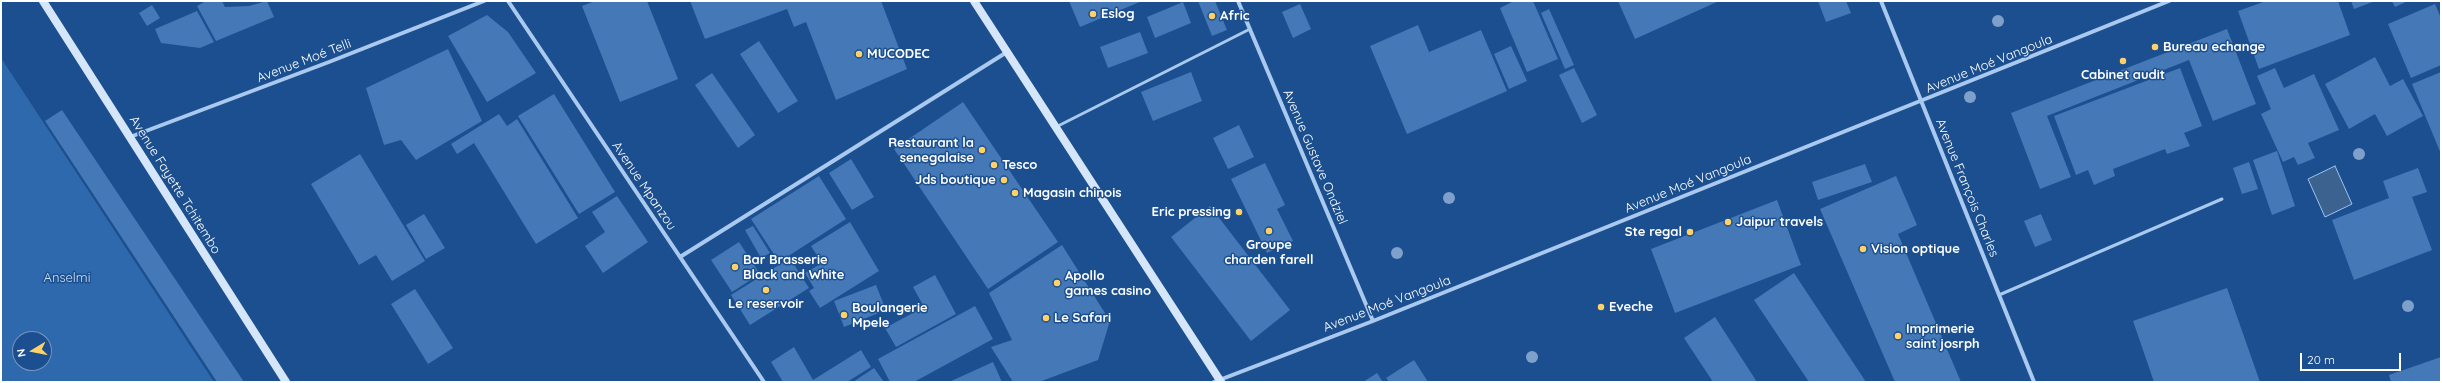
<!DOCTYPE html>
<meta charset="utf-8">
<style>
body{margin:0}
#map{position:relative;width:2442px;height:383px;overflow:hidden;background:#1b4f8f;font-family:Quicksand,sans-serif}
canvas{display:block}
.frame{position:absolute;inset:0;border:2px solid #fff;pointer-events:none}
.north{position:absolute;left:12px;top:331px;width:40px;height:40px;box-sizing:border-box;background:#1b4f8f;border:1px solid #7695bc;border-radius:50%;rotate:260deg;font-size:11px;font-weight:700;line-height:16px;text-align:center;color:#fff}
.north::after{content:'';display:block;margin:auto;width:14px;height:18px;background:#ffd166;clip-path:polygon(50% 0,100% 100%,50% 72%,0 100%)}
.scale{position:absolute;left:2300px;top:353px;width:101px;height:18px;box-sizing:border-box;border:2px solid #fff;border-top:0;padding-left:5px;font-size:12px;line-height:14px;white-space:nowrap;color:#fff;-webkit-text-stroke:3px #1b4f8f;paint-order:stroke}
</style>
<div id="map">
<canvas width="2442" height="383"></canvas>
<div class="frame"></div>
<div class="north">N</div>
<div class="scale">20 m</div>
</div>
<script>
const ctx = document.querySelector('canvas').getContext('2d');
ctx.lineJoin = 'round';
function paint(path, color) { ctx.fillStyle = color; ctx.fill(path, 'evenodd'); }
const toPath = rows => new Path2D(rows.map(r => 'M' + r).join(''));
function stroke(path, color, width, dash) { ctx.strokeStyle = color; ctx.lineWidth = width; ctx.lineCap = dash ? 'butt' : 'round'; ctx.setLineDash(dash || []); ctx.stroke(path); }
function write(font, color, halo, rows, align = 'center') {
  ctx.font = font + ' Quicksand,sans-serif'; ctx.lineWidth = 3; ctx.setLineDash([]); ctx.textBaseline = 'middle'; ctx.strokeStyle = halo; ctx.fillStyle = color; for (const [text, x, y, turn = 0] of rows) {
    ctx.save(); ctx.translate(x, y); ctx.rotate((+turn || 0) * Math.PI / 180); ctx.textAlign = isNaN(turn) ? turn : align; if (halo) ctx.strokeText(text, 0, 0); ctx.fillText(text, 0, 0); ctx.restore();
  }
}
const green = toPath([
 [1,58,214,382,1,382],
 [20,339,44,339,44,363,20,363]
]);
const water = toPath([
 [2335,166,2352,204,2325,217,2308,179,2335,166]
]);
const building = toPath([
 [206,1,222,1,225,7,249,6,267,1,274,17,216,41,197,6],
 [595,1,647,1,678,79,620,102,582,6],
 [690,1,881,1,907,69,836,100,806,22,794,27,787,9,705,39],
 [1069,1,1142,1,1080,27],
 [1198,1,1215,1,1227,30,1212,36],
 [1514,1,1533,1,1558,59,1527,72,1500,8],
 [1618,1,1719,1,1635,39],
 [1818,1,1846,1,1851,13,1826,22],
 [2266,1,2338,1,2350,35,2259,69,2238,11],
 [2351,1,2375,1,2354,9],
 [2392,1,2408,1,2395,7],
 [1183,2,1191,23,1155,38,1147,17],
 [1300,4,1311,29,1293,38,1282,12],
 [2435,4,2441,18,2441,65,2411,78,2388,24],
 [152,5,160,18,147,26,139,13],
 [1549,9,1574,65,1565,69,1541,13],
 [197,11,214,42,200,48,161,43,155,29],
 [487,15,508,32,536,73,487,102,448,36],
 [1418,25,1429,52,1481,30,1507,91,1407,134,1370,46],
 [2227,29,2256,104,2213,121,2189,60,2047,116,2071,177,2040,189,2011,113],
 [1140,32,1148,53,1108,68,1100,47],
 [759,41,798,101,778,113,740,54],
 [1511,46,1527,81,1509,89,1494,54],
 [448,49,482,121,416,160,401,140,384,145,366,88],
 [2375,57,2390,86,2403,79,2423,116,2387,136,2375,114,2349,129,2325,84],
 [1574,68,1597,115,1582,123,1559,75],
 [2180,68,2202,126,2184,133,2190,146,2167,154,2165,149,2113,169,2115,176,2094,185,2088,170,2076,175,2054,116],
 [2275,68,2284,88,2314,74,2339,130,2308,143,2315,158,2298,165,2294,157,2283,162,2261,114,2271,109,2257,76],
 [1191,72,1202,101,1153,121,1141,92],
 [2441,72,2441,154,2412,84],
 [712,73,755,135,738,148,695,85],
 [554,94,615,192,579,214,518,116],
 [963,102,1058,242,988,289,894,149],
 [62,110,244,382,217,382,45,121],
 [499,114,507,126,517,119,578,218,536,244,474,143,457,154,451,144],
 [1239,125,1254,157,1228,169,1213,138],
 [2277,151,2295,206,2272,215,2253,160],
 [360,154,425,261,392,281,376,255,359,265,311,184],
 [851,159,874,197,852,210,829,173],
 [2249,162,2258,189,2242,194,2233,168],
 [1265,163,1285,205,1277,209,1293,241,1267,253,1231,179],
 [1865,164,1872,182,1818,200,1812,182],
 [2418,168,2427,192,2412,197,2432,250,2354,280,2332,220,2389,198,2383,181],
 [819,176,846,219,779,262,751,219],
 [1896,176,1917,225,1898,234,1961,382,1895,382,1820,209],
 [617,196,648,242,603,273,585,246,605,232,592,212],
 [1777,200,1801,265,1675,313,1651,249],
 [1210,206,1290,310,1251,341,1171,237],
 [424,214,445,248,426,259,406,225],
 [2041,214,2052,240,2035,247,2024,221],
 [850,222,879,271,820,308,809,291,814,288,805,273,822,263,811,246],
 [753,226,770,253,761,258,745,230],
 [739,242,760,274,732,292,711,260],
 [1062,245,1110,321,1098,360,1039,382,1013,382,991,347,1012,340,989,293],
 [790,258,809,288,750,325,731,295],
 [1794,273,1866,382,1809,382,1754,300],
 [935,275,956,314,896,347,885,328,924,307,913,287],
 [876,285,886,310,844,327,834,301],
 [2227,288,2260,382,2154,382,2133,321],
 [415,289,453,348,428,364,391,304],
 [975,306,993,339,914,382,890,382,878,359],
 [1715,317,1757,382,1713,382,1684,338],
 [794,347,813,380,861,350,871,367,847,382,783,382,771,362],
 [2441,357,2441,382,2391,382,2389,375],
 [1414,360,1428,382,1389,382,1386,378],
 [993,362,1002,382,949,382],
 [874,368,884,382,853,382],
 [1377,373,1383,382,1363,382]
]);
const lane = toPath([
 [1056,127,1250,29],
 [1999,295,2222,199]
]);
const street = toPath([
 [508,1,764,382],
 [1238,1,1373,321],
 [1881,1,2034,382],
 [130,137,329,62,484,1],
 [680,257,1007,52],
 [1214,382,1373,321,2169,1]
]);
const secondary = toPath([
 [43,1,286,382],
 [974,1,1221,382]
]);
const trees = [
 [1998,21],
 [1970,97],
 [2359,154],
 [1449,198],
 [1397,253],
 [2408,306],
 [1532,357]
];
const markers = [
 [1093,14,4,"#ffd166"],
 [1212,16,4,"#ffd166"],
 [2155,47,4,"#ffd166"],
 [859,54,4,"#ffd166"],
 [2123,61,4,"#ffd166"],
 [982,150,4,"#ffd166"],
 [994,165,4,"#ffd166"],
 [1004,180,4,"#ffd166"],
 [1015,193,4,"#ffd166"],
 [1239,212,4,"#ffd166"],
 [1728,222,4,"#ffd166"],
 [1269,231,4,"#ffd166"],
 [1690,232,4,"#ffd166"],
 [1863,249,4,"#ffd166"],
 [735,267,4,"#ffd166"],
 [1057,283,4,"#ffd166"],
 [766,290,4,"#ffd166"],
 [1601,307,4,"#ffd166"],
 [844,315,4,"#ffd166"],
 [1046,318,4,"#ffd166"],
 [1898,336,4,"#ffd166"]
];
const poiNames = [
 ["Eslog",1101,14],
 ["Afric",1220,16],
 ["Bureau echange",2163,47],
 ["MUCODEC",867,54],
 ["Cabinet audit",2123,75,"center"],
 ["Restaurant la",974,143,"right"],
 ["senegalaise",974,158,"right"],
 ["Tesco",1002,165],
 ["Jds boutique",996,180,"right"],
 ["Magasin chinois",1023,193],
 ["Eric pressing",1231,212,"right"],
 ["Jaipur travels",1736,222],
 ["Ste regal",1682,232,"right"],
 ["Groupe",1269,245,"center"],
 ["charden farell",1269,260,"center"],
 ["Vision optique",1871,249],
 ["Bar Brasserie",743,260],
 ["Black and White",743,275],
 ["Apollo",1065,276],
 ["games casino",1065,291],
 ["Le reservoir",766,304,"center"],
 ["Eveche",1609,307],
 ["Boulangerie",852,308],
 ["Mpele",852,323],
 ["Le Safari",1054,318],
 ["Imprimerie",1906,329],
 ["saint josrph",1906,344]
];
const streetNames = [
 ["Avenue Moé Telli",304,61,-21],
 ["Avenue Moé Vangoula",1989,64,-22],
 ["Avenue Gustave Ondziel",1315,157,67],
 ["Avenue Moé Vangoula",1688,184,-22],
 ["Avenue Fayette Tchitembo",175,185,58],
 ["Avenue Mpanzou",644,186,56],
 ["Avenue François Charles",1967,188,68],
 ["Avenue Moé Vangoula",1387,304,-21]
];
const parkNames = [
 ["Anselmi",67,278]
];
paint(green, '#2e69ad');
paint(water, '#3c6290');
stroke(water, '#9cc4f0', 1);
paint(building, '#4478b7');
stroke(lane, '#a9c9ee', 3);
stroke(street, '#a9c9ee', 4);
stroke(secondary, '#d6e6fa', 8);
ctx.fillStyle = '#7ea0ca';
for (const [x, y] of trees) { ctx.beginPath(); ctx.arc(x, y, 6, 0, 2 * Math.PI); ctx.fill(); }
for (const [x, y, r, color] of markers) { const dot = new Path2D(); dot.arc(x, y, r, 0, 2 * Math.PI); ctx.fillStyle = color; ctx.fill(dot); stroke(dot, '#1b4f8f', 1.5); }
write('bold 13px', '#fff', '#1b4f8f', poiNames, 'left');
write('13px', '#fff', '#1b4f8f', streetNames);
write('13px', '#cfe3fa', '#1b4f8f', parkNames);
</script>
